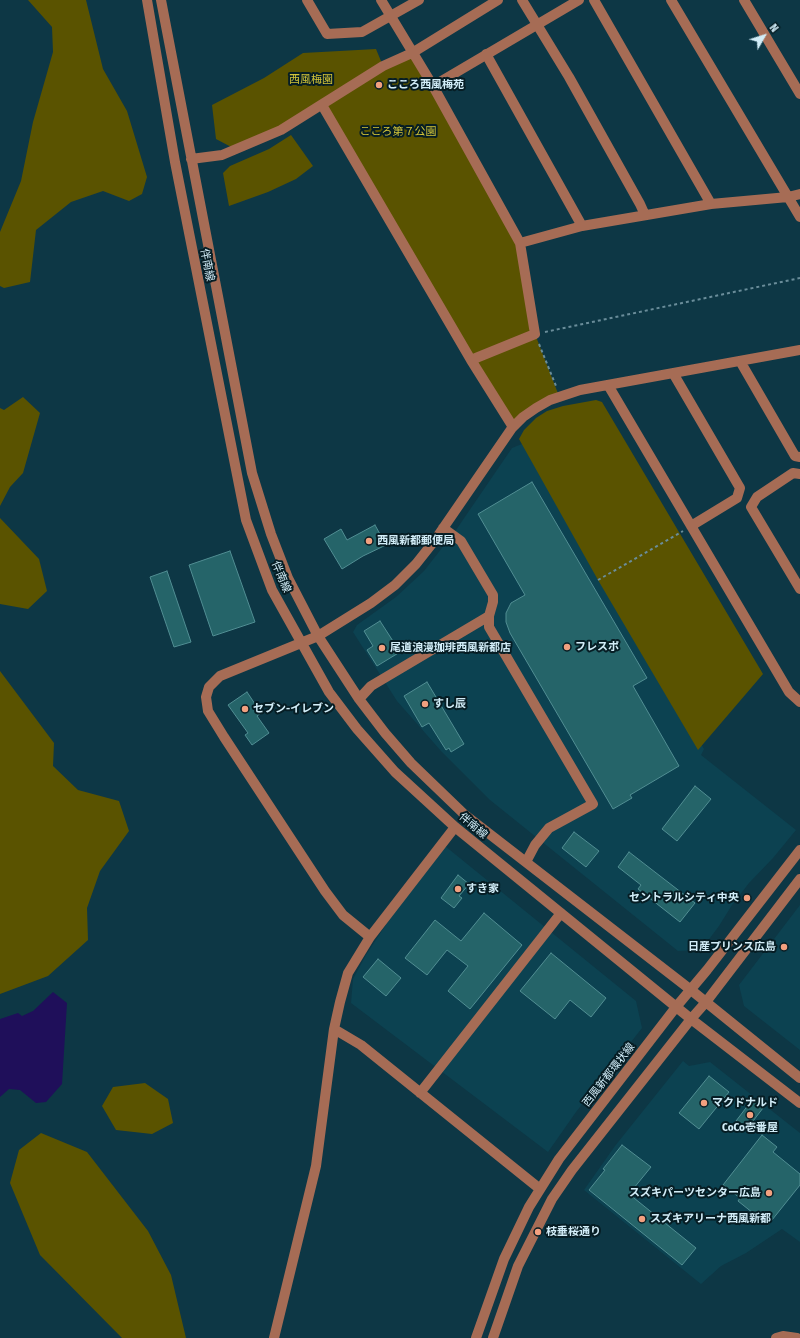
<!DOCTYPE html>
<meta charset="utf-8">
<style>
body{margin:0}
#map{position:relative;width:800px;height:1338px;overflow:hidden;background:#0d3745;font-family:"Fira Sans Condensed",sans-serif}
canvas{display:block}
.north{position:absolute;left:744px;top:16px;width:40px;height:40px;-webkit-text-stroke:3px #061d24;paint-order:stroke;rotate:51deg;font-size:11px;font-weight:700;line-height:16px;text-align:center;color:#d2edf8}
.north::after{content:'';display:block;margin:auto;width:14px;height:18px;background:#d2edf8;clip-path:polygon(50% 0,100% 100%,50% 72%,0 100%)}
</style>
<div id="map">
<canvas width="800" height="1338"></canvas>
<div class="north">N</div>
</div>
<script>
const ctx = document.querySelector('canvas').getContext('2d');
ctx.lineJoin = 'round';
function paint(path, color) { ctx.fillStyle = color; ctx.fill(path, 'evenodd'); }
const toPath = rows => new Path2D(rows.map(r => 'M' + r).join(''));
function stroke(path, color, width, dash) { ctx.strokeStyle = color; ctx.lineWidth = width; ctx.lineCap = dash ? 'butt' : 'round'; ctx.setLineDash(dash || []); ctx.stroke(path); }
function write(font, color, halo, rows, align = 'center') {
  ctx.font = font + ' "Fira Sans Condensed","Noto Sans JP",sans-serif'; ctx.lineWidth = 4; ctx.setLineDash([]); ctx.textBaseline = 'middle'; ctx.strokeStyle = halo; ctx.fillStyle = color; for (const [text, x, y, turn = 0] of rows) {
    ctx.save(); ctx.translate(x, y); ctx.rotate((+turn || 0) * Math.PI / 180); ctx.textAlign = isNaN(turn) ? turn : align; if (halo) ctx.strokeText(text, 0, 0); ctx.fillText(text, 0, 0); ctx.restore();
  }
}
const built = toPath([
 [534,439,609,589,704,749,701,755,796,830,773,858,749,883,732,905,719,926,701,950,678,951,490,800,441,751,397,701,353,632,357,625,396,597,424,571,456,530,512,448],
 [445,846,636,1001,642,1028,576,1112,548,1152,351,1003,353,979,366,955,422,870],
 [800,905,800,1050,744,1006,739,985],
 [683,1061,689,1066,710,1062,800,1133,800,1242,782,1229,746,1253,721,1266,701,1284,584,1190,615,1146]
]);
const green = toPath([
 [28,0,86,0,103,69,127,111,147,177,142,194,129,201,103,191,71,202,36,230,30,282,4,288,0,286,0,232,21,181,33,122,53,52,52,27],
 [376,49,383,66,412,53,520,243,535,334,559,396,513,427,322,105,235,149,216,139,212,105,264,78,303,53],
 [291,135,313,166,296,179,268,192,229,206,223,173,230,166,269,149],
 [23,397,40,413,23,473,10,487,0,506,0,408,4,410],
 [596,400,602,402,763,674,698,750,598,580,519,439,524,430,536,418,547,411,563,406],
 [0,518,39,559,47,591,28,609,0,604],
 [0,671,54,743,53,766,78,790,119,801,129,831,100,871,87,908,88,940,48,976,0,994],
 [145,1083,168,1099,173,1123,152,1134,116,1130,102,1106,113,1087],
 [41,1133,87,1152,148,1231,171,1275,186,1338,122,1338,40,1255,10,1183,19,1150]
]);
const water = toPath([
 [53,992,67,1003,62,1084,46,1102,36,1103,20,1090,9,1089,0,1097,0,1019,18,1013,22,1016,33,1011]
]);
const building = toPath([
 [532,482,647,678,633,686,679,766,630,795,632,798,613,809,510,633,506,622,506,613,511,603,525,595,478,514,532,482],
 [375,525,386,545,363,556,342,569,324,539,341,529,347,540,375,525],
 [230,551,255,622,213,636,189,565,230,551],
 [167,571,191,642,174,647,150,577,167,571],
 [380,621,400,652,377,666,367,650,373,646,364,631,380,621],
 [427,682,464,744,451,752,449,748,446,750,429,723,422,727,404,696,427,682],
 [247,692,261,713,257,716,269,733,252,745,245,735,248,733,228,705,247,692],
 [695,786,711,799,677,841,662,829,695,786],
 [574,832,599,851,586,867,562,848,574,832],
 [629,852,695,903,680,922,638,889,641,885,618,867,629,852],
 [458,875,469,884,459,896,462,898,454,908,441,898,458,875],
 [484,913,522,945,470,1009,448,991,468,966,447,950,427,975,405,958,435,920,461,941,484,913],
 [551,953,606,998,591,1017,570,1000,555,1019,520,991,551,953],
 [378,959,401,978,386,996,363,977,378,959],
 [709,1076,729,1092,699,1129,679,1113,709,1076],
 [752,1100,763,1108,747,1129,736,1121,752,1100],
 [762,1135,777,1147,773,1152,800,1174,800,1185,768,1225,738,1201,740,1198,723,1185,762,1135],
 [622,1145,651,1167,629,1194,696,1248,682,1265,589,1190,605,1170,603,1169,622,1145]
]);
const path = toPath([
 [545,332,800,278],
 [539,344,556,386],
 [598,580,683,531]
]);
const minor = toPath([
 [147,0,175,162,246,520,272,590,329,692,357,729,395,772,455,827,691,1019,800,1103],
 [161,0,252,473,271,534,288,578,318,636,359,699,385,733,411,763,465,815,691,990,800,1078],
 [307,0,327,34,362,32,419,0],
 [381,0,433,86,520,243,535,334,471,360],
 [522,0,569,77,640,204,645,215],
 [594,0,711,204],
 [671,0,800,217],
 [744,0,800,94],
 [486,54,582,226],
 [433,86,579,0],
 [322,105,471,360,513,427],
 [191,159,222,155,281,130,383,66,412,53,498,0],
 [520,243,582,226,711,204,788,197,800,194],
 [740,361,795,456,800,457],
 [673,373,740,488,737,498,691,526],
 [608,385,789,692,800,702],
 [800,474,793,473,757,497,751,507,800,589],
 [443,528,461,541,493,595,493,602,489,616,489,627,593,804,549,828,535,845,526,862],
 [359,699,371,686,489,616],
 [370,937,343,915,325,891,224,737,208,711,206,697,209,687,220,676,318,636,371,603,395,585,416,564,435,540,512,428,523,417,536,408,550,400,580,390,800,350],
 [334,1029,361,1045,540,1189],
 [420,1093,561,913],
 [274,1338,316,1166,334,1029,340,1002,348,973,370,937,455,827],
 [476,1338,504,1259,529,1207,559,1159,676,1007,707,970,800,850],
 [493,1338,518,1266,552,1199,572,1170,691,1019,706,1002,800,879],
 [776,1338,783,1336,797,1338]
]);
const markers = [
 [379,85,4,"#f2a07f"],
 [369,541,4,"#f2a07f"],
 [567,647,4,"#f2a07f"],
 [382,648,4,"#f2a07f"],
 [425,704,4,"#f2a07f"],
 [245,709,4,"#f2a07f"],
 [458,889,4,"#f2a07f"],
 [747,898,4,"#f2a07f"],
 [784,947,4,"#f2a07f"],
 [704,1103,4,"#f2a07f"],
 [750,1115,4,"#f2a07f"],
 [769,1193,4,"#f2a07f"],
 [642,1219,4,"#f2a07f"],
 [538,1232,4,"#f2a07f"]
];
const parkNames = [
 ["西風梅園",311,80],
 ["こころ第７公園",398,132]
];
const poiNames = [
 ["こころ西風梅苑",387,85],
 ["西風新都郵便局",377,541],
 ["フレスポ",575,647],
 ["尾道浪漫珈琲西風新都店",390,648],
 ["すし辰",433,704],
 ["セブン-イレブン",253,709],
 ["すき家",466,889],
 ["セントラルシティ中央",739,898,"right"],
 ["日産プリンス広島",776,947,"right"],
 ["マクドナルド",712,1103],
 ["CoCo壱番屋",750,1128,"center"],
 ["スズキパーツセンター広島",761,1193,"right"],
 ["スズキアリーナ西風新都",650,1219],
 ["枝垂桜通り",546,1232]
];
const streetNames = [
 ["伴南線",207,265,79],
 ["伴南線",281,577,67],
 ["伴南線",473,826,40],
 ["西風新都環状線",609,1075,-52]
];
paint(built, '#0c4251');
paint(green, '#5a5300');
paint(water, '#1f0f5a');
paint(building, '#256469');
stroke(building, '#518e93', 1);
stroke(path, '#6a8d9a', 2, [3, 3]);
stroke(minor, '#a66c55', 10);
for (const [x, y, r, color] of markers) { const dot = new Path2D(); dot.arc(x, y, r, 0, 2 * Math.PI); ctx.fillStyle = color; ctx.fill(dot); stroke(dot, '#061d24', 1.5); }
write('11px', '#d3c539', '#061d24', parkNames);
write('bold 11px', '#d2edf8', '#061d24', poiNames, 'left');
write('11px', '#d2edf8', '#061d24', streetNames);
</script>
